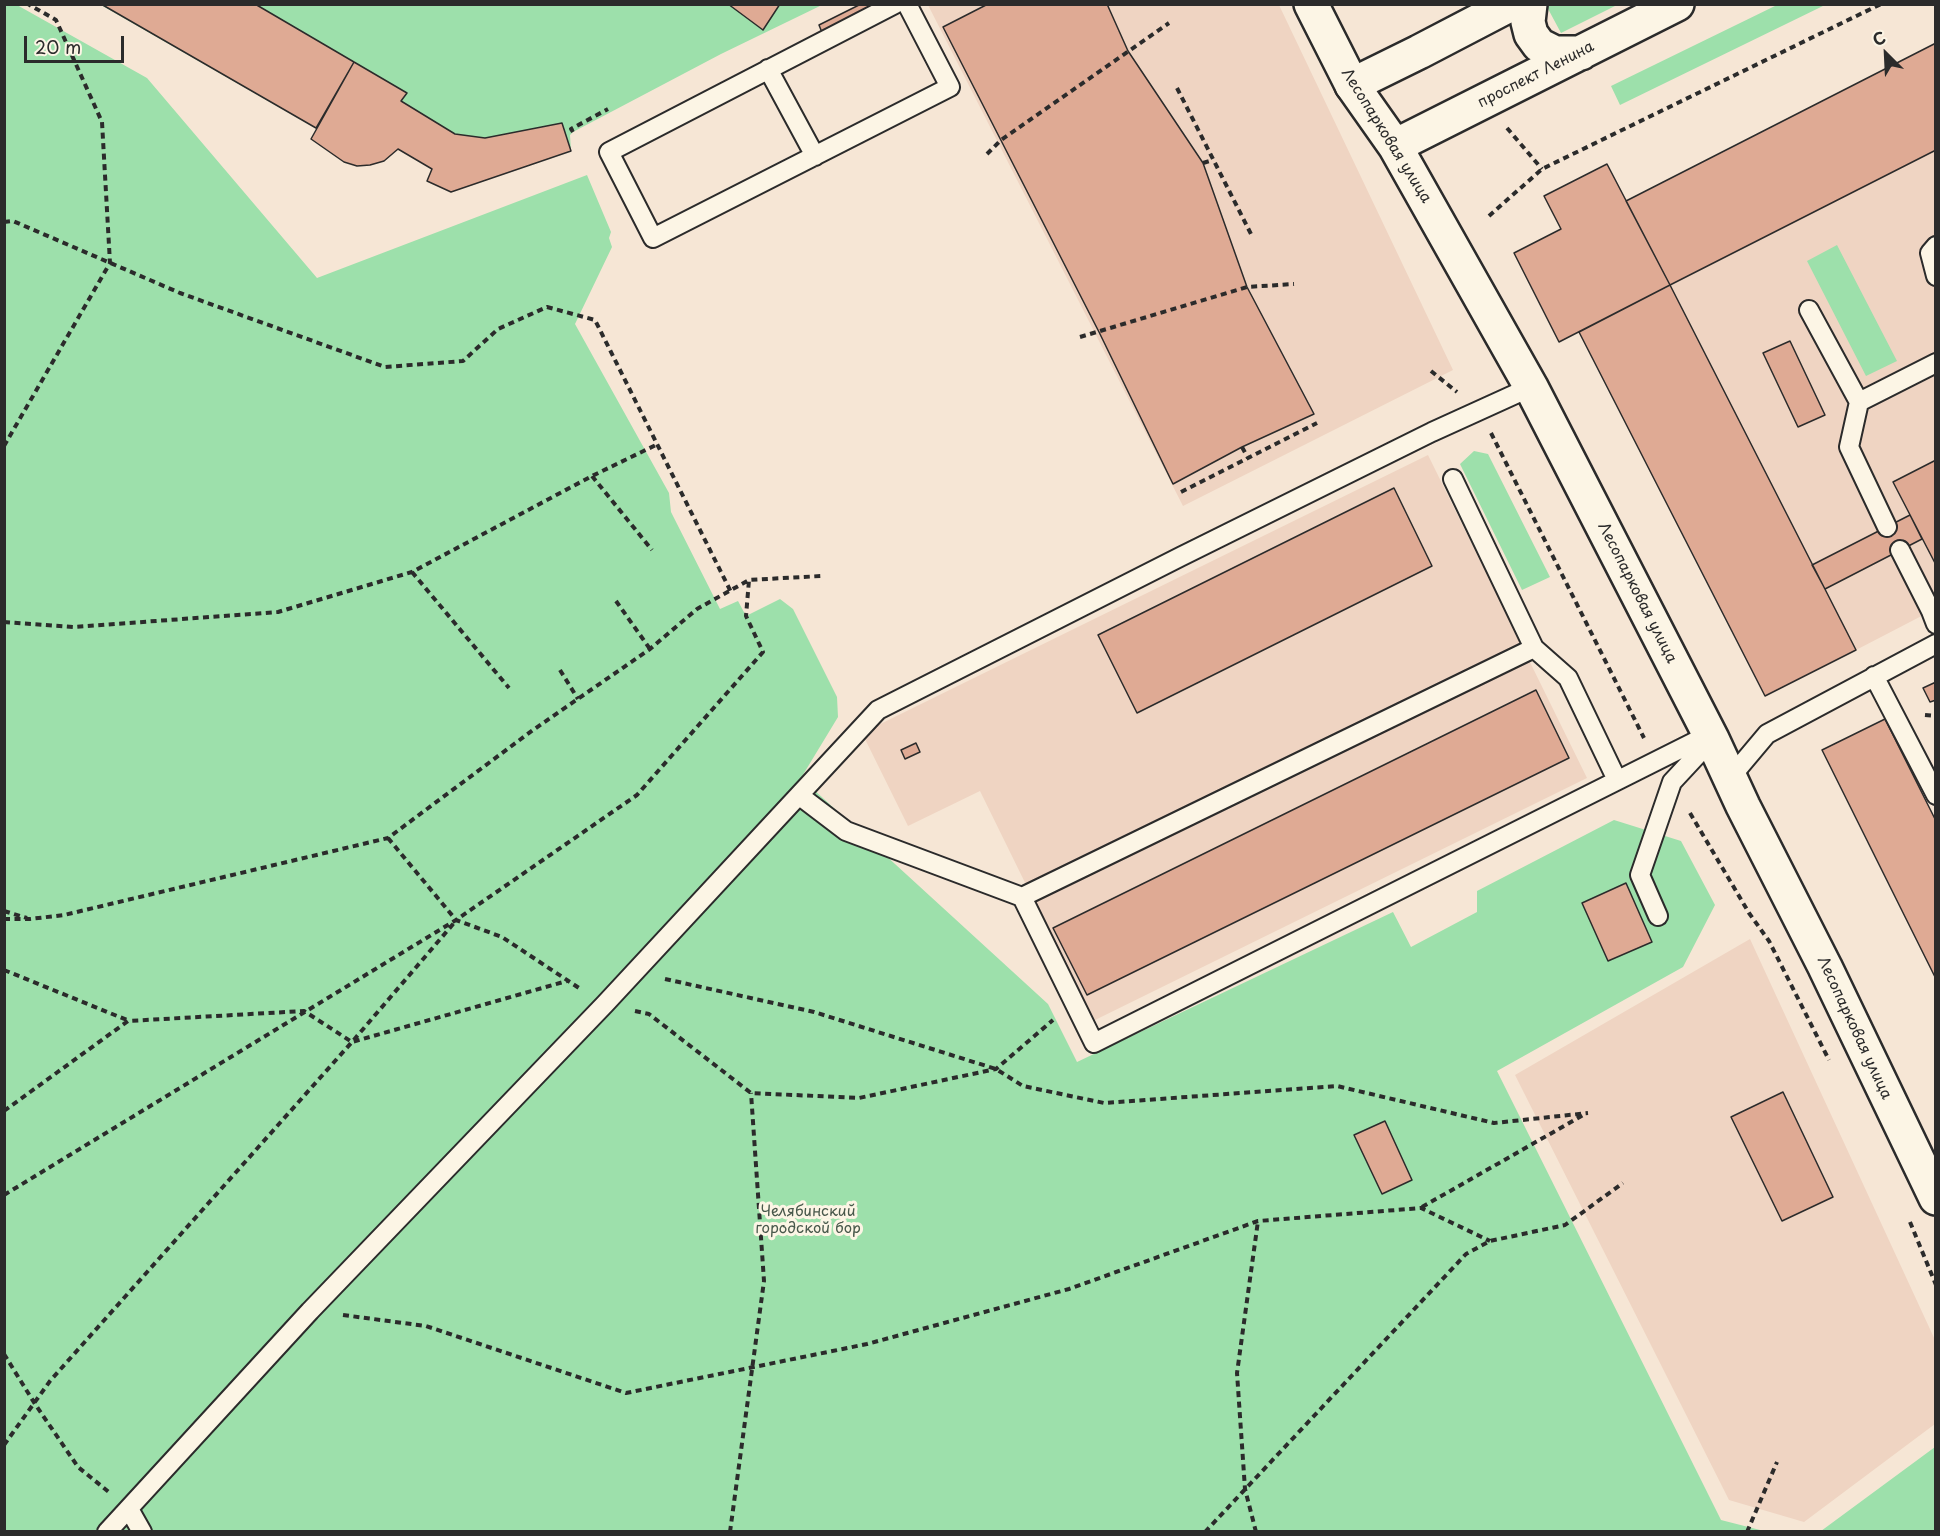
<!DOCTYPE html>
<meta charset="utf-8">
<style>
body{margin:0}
#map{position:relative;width:1940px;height:1536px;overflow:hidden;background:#f6e6d5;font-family:"Playpen Sans",sans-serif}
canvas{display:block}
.frame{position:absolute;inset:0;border:6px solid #2b2b2b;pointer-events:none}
.north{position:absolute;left:1856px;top:24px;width:60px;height:60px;-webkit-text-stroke:4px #fcf5e5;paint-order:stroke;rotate:336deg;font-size:16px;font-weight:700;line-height:24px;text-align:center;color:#2b2b2b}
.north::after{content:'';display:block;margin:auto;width:21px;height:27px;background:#2b2b2b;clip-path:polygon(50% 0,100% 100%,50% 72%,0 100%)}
.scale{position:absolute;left:24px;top:36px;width:100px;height:27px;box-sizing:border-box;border:3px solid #2b2b2b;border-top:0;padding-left:8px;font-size:18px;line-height:21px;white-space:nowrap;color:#2b2b2b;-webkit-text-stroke:4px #fcf5e5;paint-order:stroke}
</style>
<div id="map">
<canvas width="1940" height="1536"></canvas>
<div class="frame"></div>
<div class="north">С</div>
<div class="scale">20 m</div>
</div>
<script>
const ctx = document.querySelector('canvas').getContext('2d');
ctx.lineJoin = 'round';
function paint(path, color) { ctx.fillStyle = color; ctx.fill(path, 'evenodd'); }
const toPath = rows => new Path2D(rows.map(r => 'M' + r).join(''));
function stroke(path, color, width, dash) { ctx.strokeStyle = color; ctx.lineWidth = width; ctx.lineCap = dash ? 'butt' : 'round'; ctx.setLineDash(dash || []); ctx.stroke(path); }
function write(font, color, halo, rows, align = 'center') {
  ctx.font = font + ' "Playpen Sans",sans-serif'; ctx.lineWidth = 6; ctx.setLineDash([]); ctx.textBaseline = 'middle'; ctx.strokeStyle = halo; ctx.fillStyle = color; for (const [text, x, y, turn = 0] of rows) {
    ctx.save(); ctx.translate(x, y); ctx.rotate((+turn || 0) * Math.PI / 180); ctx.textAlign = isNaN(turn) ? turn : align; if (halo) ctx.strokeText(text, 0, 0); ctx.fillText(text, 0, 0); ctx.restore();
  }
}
const built = toPath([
 [928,5,1279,5,1453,370,1183,506],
 [1935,43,1935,609,1856,650,1579,332,1559,342,1514,253,1561,229,1544,196,1607,164,1627,201],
 [1428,455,1587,778,1093,1021,980,791,908,826,862,733],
 [1750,939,1935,1340,1935,1424,1804,1522,1729,1500,1515,1075]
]);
const green = toPath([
 [5,5,17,5,147,78,317,278,587,175,611,232,609,238,612,247,575,324,669,493,671,512,720,609,738,601,746,616,780,599,793,609,837,697,838,717,801,778,1048,1004,1077,1062,1393,912,1411,947,1477,912,1477,891,1614,820,1681,841,1715,905,1683,967,1497,1071,1721,1520,1764,1531,5,1531],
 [101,5,822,5,721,54,573,132,570,135,571,151,451,192,427,181,432,169,398,149,384,161,370,165,357,166,344,162,311,139,317,129],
 [1546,5,1617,5,1561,33],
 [1777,5,1825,5,1620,105,1611,86],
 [1837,245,1897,361,1866,376,1807,261],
 [1474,451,1488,454,1550,577,1522,590,1460,464],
 [1935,1447,1935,1531,1821,1531]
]);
const building = toPath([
 [101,4,255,4,354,62,316,128,101,4],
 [728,4,780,4,763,30,728,4],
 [861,4,867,4,870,11,823,35,819,25,861,4],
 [988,4,1107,4,1128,51,1203,163,1247,287,1314,414,1242,447,1173,484,1099,332,943,27,988,4],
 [1936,43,1936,150,1670,285,1626,201,1936,43],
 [354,62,407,93,401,101,455,134,485,138,562,123,571,151,451,192,427,181,432,169,398,149,384,161,370,165,357,166,344,162,311,139,354,62],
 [1607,164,1670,285,1559,342,1514,253,1561,229,1544,196,1607,164],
 [1670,285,1856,650,1765,696,1579,332,1670,285],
 [1790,341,1825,415,1798,427,1763,353,1790,341],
 [1936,460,1936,565,1893,482,1936,460],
 [1394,488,1432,566,1137,713,1098,635,1394,488],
 [1910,515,1922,539,1825,589,1812,565,1910,515],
 [1936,682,1936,700,1930,702,1923,688,1936,682],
 [1536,690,1569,758,1087,995,1053,928,1536,690],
 [1885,719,1936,821,1936,979,1822,750,1885,719],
 [916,743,920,752,905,759,901,750,916,743],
 [1626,883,1652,942,1608,961,1582,903,1626,883],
 [1783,1092,1833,1197,1782,1221,1731,1117,1783,1092],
 [1385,1121,1412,1180,1382,1194,1354,1135,1385,1121]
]);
const path = toPath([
 [1177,88,1251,234],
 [1507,128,1542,169],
 [573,132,571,129,608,109],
 [987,154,1001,140,1169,23],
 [1203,163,1213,160],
 [1489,216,1542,169,1881,4],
 [4,222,13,221,180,293,385,367,463,361,498,329,547,307,595,320,731,592],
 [1080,337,1247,287,1294,284],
 [1431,371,1457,392],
 [1491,433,1644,738],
 [4,446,110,263,102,122,56,20,28,4],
 [1242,447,1248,458],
 [592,476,652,550],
 [1181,492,1317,423],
 [412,572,509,688],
 [616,601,650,649],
 [4,622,74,627,278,612,412,572,592,476,658,444],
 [560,670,578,699],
 [1925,715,1936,716],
 [1690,813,1749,913,1769,941,1829,1060],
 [388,838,456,920,502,937,582,990],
 [4,911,27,918],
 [4,919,30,919,64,915,388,838,533,730,650,649,697,609,749,580,821,576],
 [4,970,127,1020],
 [665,979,814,1012,996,1069,1023,1086,1104,1103,1337,1086,1494,1123,1588,1113],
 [635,1011,649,1014,751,1093,859,1098,996,1069,1053,1020],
 [4,1111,128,1021,304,1011,352,1042,567,981],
 [4,1195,456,920,637,795,763,652,746,616,749,580],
 [1422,1207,1585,1114],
 [1910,1222,1936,1285],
 [343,1315,426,1326,626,1393,867,1344,1069,1289,1258,1221,1421,1208,1490,1241],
 [4,1354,35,1404,78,1467,110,1493],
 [4,1445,50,1381,352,1042,454,923],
 [730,1532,764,1281,751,1093],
 [1205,1532,1466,1254,1490,1241,1565,1225,1623,1183],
 [1256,1532,1245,1489,1237,1373,1258,1221],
 [1747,1532,1777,1462]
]);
const service = toPath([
 [895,4,609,152,653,238,950,87,907,4],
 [768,69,815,156],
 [1936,246,1930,253,1936,276],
 [1809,310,1859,402],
 [1453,479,1534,648,1568,678,1617,780],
 [1887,527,1849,447,1859,402,1936,363],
 [1900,550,1931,611,1936,624],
 [1874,676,1936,795],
 [1730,778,1767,734,1936,644],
 [800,796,846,831,1022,897,1534,648],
 [1022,897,1094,1043,1710,734],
 [1658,916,1640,875,1672,782,1712,739],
 [129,1509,142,1532],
 [107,1532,310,1311,605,1004,878,710,1180,557,1432,432,1531,387]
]);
const minor = toPath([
 [1311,4,1352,85]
]);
const secondary = toPath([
 [1511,4,1419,52,1352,85,1395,146,1531,387,1712,739,1743,806,1825,967,1936,1198],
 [1530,4,1528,22,1531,34,1539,45,1555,53,1581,53],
 [1395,146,1677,4]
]);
const streetNames = [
 ["проспект Ленина",1536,75,-27],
 ["Лесопарковая улица",1386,136,58],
 ["Лесопарковая улица",1637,593,63],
 ["Лесопарковая улица",1854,1028,65]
];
const parkNames = [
 ["Челябинский",808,1212],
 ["городской бор",808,1229]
];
paint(built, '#efd4c2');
paint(green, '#9de0ab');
paint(building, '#dfaa94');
stroke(building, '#2b2b2b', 1.5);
stroke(service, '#2b2b2b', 22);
stroke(minor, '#2b2b2b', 38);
stroke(secondary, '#2b2b2b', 38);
stroke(path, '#2b2b2b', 4, [6, 4.5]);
stroke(service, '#fcf5e5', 18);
stroke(minor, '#fcf5e5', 33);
stroke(secondary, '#fcf5e5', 33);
write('15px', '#2b2b2b', '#fcf5e5', streetNames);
write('15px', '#48584b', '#fcf5e5', parkNames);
</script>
